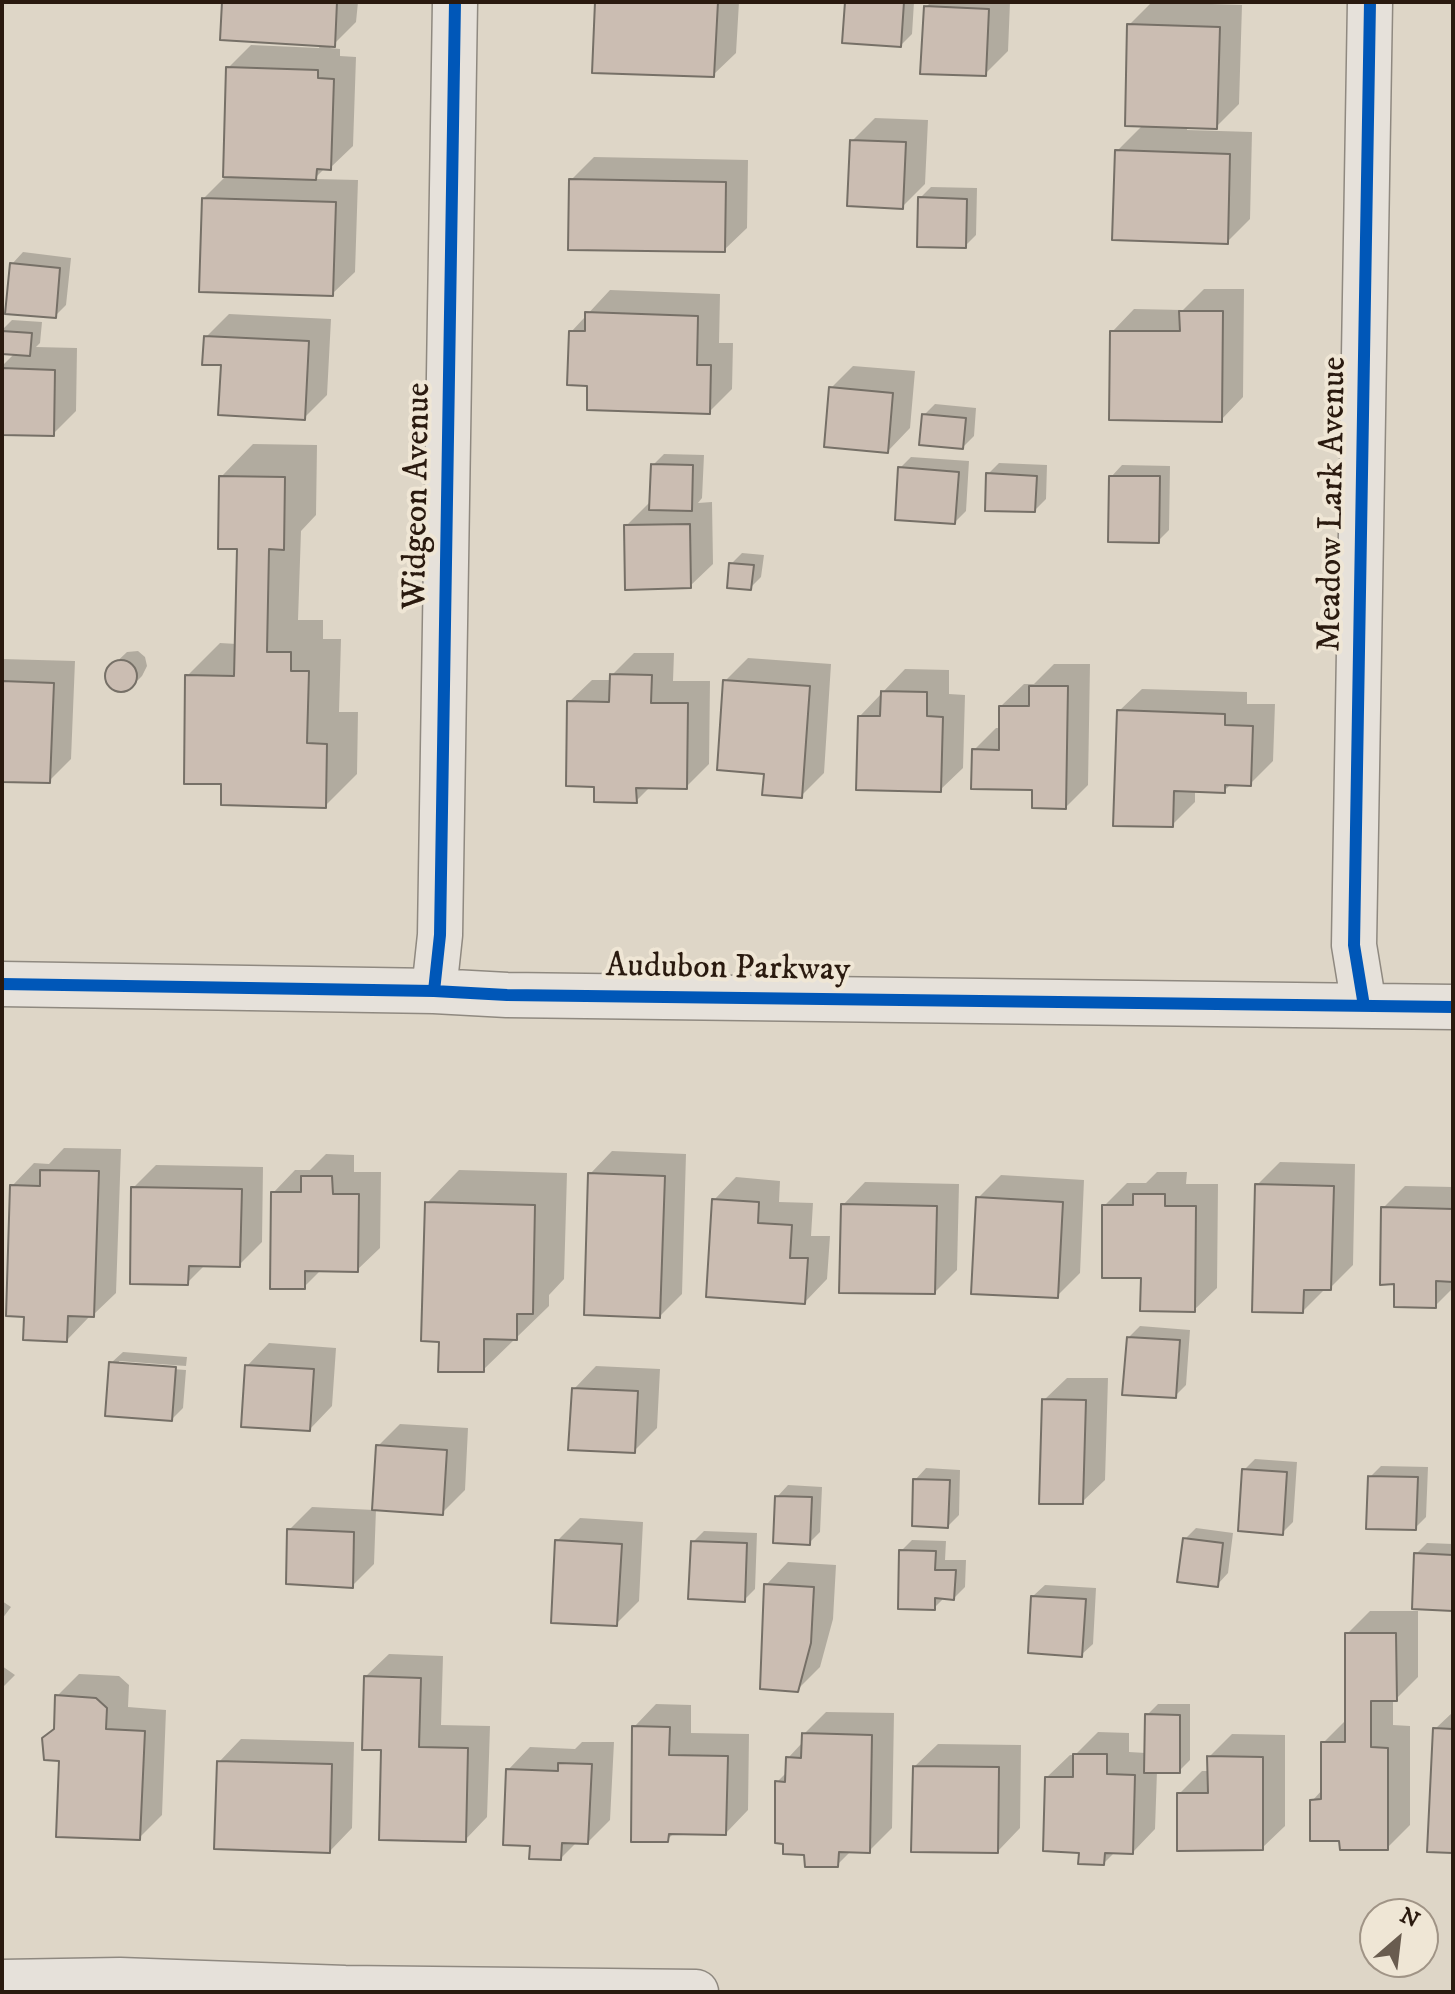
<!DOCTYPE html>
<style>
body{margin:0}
#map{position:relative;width:1455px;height:1994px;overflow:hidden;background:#ded6c7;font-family:"IM FELL DW Pica",serif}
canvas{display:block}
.frame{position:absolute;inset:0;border:4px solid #2a1a0f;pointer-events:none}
.north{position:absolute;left:1359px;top:1898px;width:80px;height:80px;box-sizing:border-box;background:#efe6d5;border:2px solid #a09486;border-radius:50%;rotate:28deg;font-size:22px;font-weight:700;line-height:32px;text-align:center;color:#2a1a0f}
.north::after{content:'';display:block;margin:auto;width:28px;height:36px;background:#695c4f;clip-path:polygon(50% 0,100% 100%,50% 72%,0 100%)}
</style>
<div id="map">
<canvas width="1455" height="1994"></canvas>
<div class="frame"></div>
<div class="north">N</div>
</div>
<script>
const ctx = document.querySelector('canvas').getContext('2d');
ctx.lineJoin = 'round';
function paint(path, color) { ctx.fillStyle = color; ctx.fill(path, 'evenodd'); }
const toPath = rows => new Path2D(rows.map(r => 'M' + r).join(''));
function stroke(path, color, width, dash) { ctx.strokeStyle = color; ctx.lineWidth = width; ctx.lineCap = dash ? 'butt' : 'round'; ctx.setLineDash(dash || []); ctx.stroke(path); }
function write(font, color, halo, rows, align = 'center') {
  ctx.font = font + ' "IM FELL DW Pica",serif'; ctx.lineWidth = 8; ctx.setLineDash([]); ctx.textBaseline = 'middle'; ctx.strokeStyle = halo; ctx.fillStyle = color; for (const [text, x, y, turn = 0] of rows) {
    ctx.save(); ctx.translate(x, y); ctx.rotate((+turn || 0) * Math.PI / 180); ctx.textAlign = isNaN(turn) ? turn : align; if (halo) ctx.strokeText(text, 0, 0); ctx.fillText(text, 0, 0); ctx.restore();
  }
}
const shadow = toPath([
 [224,2,358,2,356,22,330,48,340,49,340,56,356,57,353,146,330,168,325,168,314,179,358,180,355,272,332,294,204,198,225,177,228,68,251,45,319,48,320,44],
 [597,2,739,2,736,53,713,75],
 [847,2,914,2,912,34,901,45],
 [931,2,1010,2,1008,51,985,74,926,7],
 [1152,2,1242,5,1239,104,1216,127,1187,126,1187,130,1252,132,1250,219,1227,242,1117,151,1143,125,1129,25],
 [875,118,928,120,925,184,902,207,852,141],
 [594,157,748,160,747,228,724,250,571,180],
 [931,187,977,188,976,235,965,246,920,198],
 [23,252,71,258,66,305,55,316,12,264],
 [1204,289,1244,289,1243,397,1221,420,1112,332,1134,309,1183,310],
 [610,290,720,294,719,343,733,343,732,389,709,412,589,384,571,332],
 [229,314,331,319,327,395,304,418,223,363,206,337],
 [12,320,42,322,40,343,36,347,77,348,76,411,53,434,2,433,2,366,15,353,2,352,2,330],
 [853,366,915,371,910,428,888,451,831,388],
 [935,404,976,408,974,436,963,447,924,415],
 [253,444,317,445,316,515,301,531,298,620,323,620,323,639,341,639,339,712,358,712,357,774,325,806,223,782,187,676,220,643,237,644,239,548,221,477],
 [2,454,4,454,2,484],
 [664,454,704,455,702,498,698,503,712,502,713,564,690,586,626,526,649,503,652,503,653,465],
 [911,457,969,461,966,511,955,522,900,468],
 [999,463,1047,465,1046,499,1035,510,988,474],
 [1122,465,1170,466,1169,530,1158,541,1111,477],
 [742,553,764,555,761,577,750,588,731,564],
 [138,651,145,657,147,666,142,676,130,688,122,690,115,689,108,682,107,674,109,669,127,652],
 [634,653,674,653,673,681,710,681,709,764,686,787,651,786,636,801,569,702,592,680,611,680,612,675],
 [748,658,831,664,824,773,801,796,766,772,725,681],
 [2,659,75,661,71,759,49,781,2,780],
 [1054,664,1090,664,1088,785,1066,807,974,750,996,728,1001,728,1001,706,1024,684,1034,684],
 [905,669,949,670,949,694,965,695,963,768,940,790,860,716],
 [1142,689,1247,692,1247,704,1275,704,1273,761,1250,784,1232,783,1224,791,1195,790,1195,802,1172,825,1119,711],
 [64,1148,121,1149,116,1293,93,1315,89,1315,89,1317,67,1340,26,1315,12,1186,34,1163,49,1164],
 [612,1151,686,1154,682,1294,660,1316,590,1174],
 [326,1154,354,1155,354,1172,381,1172,380,1248,357,1270,322,1269,304,1287,273,1193,295,1170,310,1170],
 [1280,1162,1355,1164,1353,1265,1330,1288,1326,1288,1303,1311,1257,1185],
 [156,1165,263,1167,262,1242,239,1265,206,1264,187,1283,133,1188],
 [459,1170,567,1173,564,1279,549,1295,549,1306,483,1370,441,1340,427,1203],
 [1157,1172,1187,1172,1186,1184,1218,1184,1217,1288,1194,1310,1143,1276,1104,1206,1127,1183,1146,1183],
 [1001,1175,1084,1180,1080,1273,1057,1296,978,1198],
 [736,1177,780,1181,779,1202,813,1203,811,1236,830,1236,827,1279,805,1302,714,1200],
 [865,1182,959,1184,957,1270,935,1292,843,1205],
 [1405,1186,1453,1187,1453,1288,1435,1306,1396,1282,1383,1208],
 [1140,1326,1190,1330,1186,1385,1175,1396,1129,1337],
 [269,1343,336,1348,332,1406,310,1429,247,1366],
 [123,1352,187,1357,186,1366,119,1361,119,1365,186,1370,183,1408,172,1419,111,1363],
 [596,1366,660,1369,657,1428,634,1451,574,1389],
 [1067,1378,1108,1378,1105,1480,1082,1502,1044,1400],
 [400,1424,468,1428,465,1490,442,1513,376,1509,374,1564,352,1586,289,1530,312,1507,374,1510,378,1446],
 [1255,1459,1297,1462,1293,1522,1282,1533,1244,1470],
 [1381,1466,1428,1467,1426,1517,1415,1528,1370,1477],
 [926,1468,960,1470,959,1515,948,1526,915,1480],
 [788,1485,822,1487,820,1532,809,1543,777,1497],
 [580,1518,643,1522,639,1601,616,1624,557,1541],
 [1196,1528,1233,1533,1228,1573,1217,1585,1185,1539],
 [704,1531,757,1533,755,1589,744,1600,693,1542],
 [912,1540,946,1541,945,1560,966,1560,965,1587,954,1598,945,1597,934,1608,901,1551],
 [1427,1543,1453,1544,1453,1609,1416,1554],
 [788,1562,836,1565,833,1619,820,1667,797,1690,766,1585],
 [1045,1585,1096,1588,1093,1644,1081,1655,1033,1596],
 [2,1601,11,1607,2,1619],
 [1370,1611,1418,1611,1418,1677,1396,1699,1393,1699,1393,1725,1410,1726,1410,1825,1387,1848,1341,1839,1312,1801,1323,1789,1323,1743,1346,1720,1347,1634],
 [389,1654,443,1656,441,1725,490,1726,487,1817,465,1840,383,1749,366,1676],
 [2,1666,15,1675,2,1688],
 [79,1674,119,1676,129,1685,128,1707,166,1710,162,1815,139,1838,61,1759,56,1728,57,1696],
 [656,1704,691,1705,691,1733,749,1734,748,1810,726,1833,675,1832,667,1840,634,1727],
 [1158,1704,1190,1704,1190,1760,1179,1771,1157,1771,1155,1829,1133,1852,1116,1851,1104,1863,1081,1851,1047,1777,1070,1755,1075,1755,1098,1732,1129,1733,1129,1752,1146,1753,1147,1715],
 [826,1712,894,1713,892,1828,869,1851,851,1851,837,1865,785,1842,777,1782,787,1772,788,1758,803,1742,804,1734],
 [1453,1712,1453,1851,1435,1729],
 [1232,1734,1285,1735,1285,1826,1262,1848,1179,1794,1202,1771,1210,1771,1209,1757],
 [241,1739,354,1742,352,1828,330,1851,219,1762],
 [582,1742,614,1742,610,1820,588,1842,577,1842,561,1858,532,1844,508,1770,530,1747,575,1749],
 [938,1744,1021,1745,1020,1828,998,1851,915,1766]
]);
const building = toPath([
 [222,2,337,2,335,47,220,40,222,2],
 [595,2,718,2,714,77,592,73,595,2],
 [845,2,904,2,901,47,842,43,845,2],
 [924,6,989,9,986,76,920,74,924,6],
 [1127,24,1220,27,1217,129,1125,126,1127,24],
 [226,67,318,70,318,78,334,79,331,170,317,169,316,180,223,177,226,67],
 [850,140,906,142,903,209,847,206,850,140],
 [1115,150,1230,154,1228,244,1112,240,1115,150],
 [569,179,726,182,725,252,568,250,569,179],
 [918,197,967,199,966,248,917,247,918,197],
 [202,198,336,202,333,296,199,292,202,198],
 [10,263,60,268,56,318,5,314,10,263],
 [1179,311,1223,311,1222,422,1109,420,1110,331,1180,331,1179,311],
 [585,312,698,316,697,365,711,365,710,414,587,410,587,386,567,385,569,331,585,331,585,312],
 [2,331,32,333,30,356,2,354,2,331],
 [204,336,309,341,305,420,218,415,221,365,202,365,204,336],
 [2,368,55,370,54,436,2,435,2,368],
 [829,387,893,393,888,453,824,447,829,387],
 [922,414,966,418,963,449,919,445,922,414],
 [651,464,693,465,692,511,649,510,651,464],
 [898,467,959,472,955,524,895,520,898,467],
 [986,473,1037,476,1035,512,985,511,986,473],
 [219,476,285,477,284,550,269,549,267,652,291,652,291,671,309,671,307,743,327,744,326,808,221,805,221,784,184,784,185,675,234,676,237,549,218,549,219,476],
 [1109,476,1160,476,1159,543,1108,542,1109,476],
 [690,524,691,588,625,590,624,525,690,524],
 [729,563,754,565,751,590,727,588,729,563],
 '105 676a16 16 0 1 1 32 0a16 16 0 1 1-32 0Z',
 [610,674,652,675,651,703,688,703,687,789,636,788,637,803,594,802,594,787,566,786,567,701,609,702,610,674],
 [723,680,810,686,802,798,762,795,764,774,717,770,723,680],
 [2,681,54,683,50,783,2,782,2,681],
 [1029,686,1068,686,1066,809,1032,808,1032,790,971,789,972,749,999,750,999,706,1029,706,1029,686],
 [881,691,927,692,927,716,943,717,941,792,856,790,858,716,880,716,881,691],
 [1117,710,1225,714,1225,725,1253,726,1251,786,1225,785,1225,793,1174,791,1173,827,1113,826,1117,710],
 [40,1170,99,1171,94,1317,68,1316,67,1342,23,1340,24,1317,6,1316,10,1185,40,1186,40,1170],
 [588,1173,665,1176,660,1318,584,1315,588,1173],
 [301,1176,332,1176,333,1194,359,1194,358,1272,305,1271,305,1289,270,1289,271,1192,301,1192,301,1176],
 [1255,1184,1334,1186,1331,1290,1304,1290,1303,1313,1252,1312,1255,1184],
 [131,1187,242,1189,240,1267,189,1266,188,1285,130,1284,131,1187],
 [1133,1194,1165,1194,1165,1206,1196,1206,1195,1312,1140,1311,1141,1278,1102,1278,1102,1205,1133,1205,1133,1194],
 [976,1197,1063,1202,1058,1298,971,1294,976,1197],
 [712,1199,759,1202,758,1223,792,1225,790,1258,808,1258,805,1304,706,1297,712,1199],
 [425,1202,535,1205,533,1314,517,1314,517,1340,484,1339,484,1372,438,1372,439,1342,421,1341,425,1202],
 [841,1204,937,1206,935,1294,839,1293,841,1204],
 [1381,1207,1453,1209,1453,1282,1436,1281,1436,1308,1394,1307,1394,1284,1380,1285,1381,1207],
 [1127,1337,1180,1340,1176,1398,1122,1395,1127,1337],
 [109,1362,176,1367,172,1421,105,1416,109,1362],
 [245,1365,314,1369,310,1431,241,1427,245,1365],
 [572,1388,638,1391,635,1453,568,1450,572,1388],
 [1042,1399,1086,1400,1083,1504,1039,1504,1042,1399],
 [376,1445,447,1450,443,1515,372,1510,376,1445],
 [1242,1469,1287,1472,1283,1535,1238,1531,1242,1469],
 [1368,1476,1418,1477,1416,1530,1366,1529,1368,1476],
 [913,1479,950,1480,948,1528,912,1526,913,1479],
 [775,1496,812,1497,810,1545,773,1543,775,1496],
 [287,1529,354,1532,353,1588,286,1584,287,1529],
 [1183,1538,1223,1543,1218,1587,1177,1582,1183,1538],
 [555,1540,622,1544,617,1626,551,1623,555,1540],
 [691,1541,747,1543,745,1602,688,1599,691,1541],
 [899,1550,936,1551,935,1570,956,1570,954,1600,935,1598,935,1610,898,1609,899,1550],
 [1414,1553,1453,1555,1453,1611,1412,1609,1414,1553],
 [764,1584,814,1587,811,1643,798,1692,760,1689,764,1584],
 [1031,1596,1086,1599,1082,1657,1028,1653,1031,1596],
 [1345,1633,1396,1633,1397,1701,1371,1701,1371,1747,1388,1748,1388,1850,1340,1850,1339,1841,1310,1841,1310,1800,1321,1799,1321,1742,1345,1742,1345,1633],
 [364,1676,421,1678,419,1747,468,1748,466,1842,379,1840,381,1750,362,1750,364,1676],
 [55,1695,96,1698,107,1708,106,1729,145,1731,140,1840,56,1837,59,1761,44,1760,42,1738,54,1729,55,1695],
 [1145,1714,1180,1715,1180,1773,1144,1773,1145,1714],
 [632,1726,670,1727,669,1755,728,1756,726,1835,669,1834,668,1842,631,1842,632,1726],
 [1433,1728,1453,1729,1453,1853,1427,1852,1433,1728],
 [802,1733,872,1735,870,1853,839,1852,838,1867,805,1867,804,1855,783,1854,783,1844,775,1843,775,1781,785,1782,786,1757,801,1758,802,1733],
 [1073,1754,1107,1754,1107,1774,1135,1775,1133,1854,1105,1853,1104,1865,1078,1864,1079,1853,1043,1851,1045,1777,1073,1777,1073,1754],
 [1207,1756,1263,1757,1263,1850,1177,1851,1177,1793,1208,1793,1207,1756],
 [217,1761,332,1764,330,1853,214,1849,217,1761],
 [558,1763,592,1764,588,1844,562,1843,561,1860,529,1859,530,1846,503,1845,506,1769,558,1771,558,1763],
 [913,1766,999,1767,998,1853,911,1852,913,1766]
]);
const minor = toPath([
 [2,984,434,991,507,995,1453,1007],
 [434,991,440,935,455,2],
 [1364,1006,1354,945,1370,2],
 [2,1982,120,1980,345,1988,696,1992]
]);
const cycleway = toPath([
 [2,984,434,991,507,995,1453,1007],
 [434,991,440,935,455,2],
 [1364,1006,1354,945,1370,2]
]);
const streetNames = [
 ["Widgeon Avenue",419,496,-89],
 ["Meadow Lark Avenue",1334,504,-89],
 ["Audubon Parkway",728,970,1]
];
paint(shadow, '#0003');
paint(building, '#cbbdb2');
stroke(building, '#767067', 2);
stroke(minor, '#8f8980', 47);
stroke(minor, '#e6e1da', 44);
stroke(cycleway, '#0057b8', 12);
write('34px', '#2a1a0f', '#efe6d5', streetNames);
</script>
